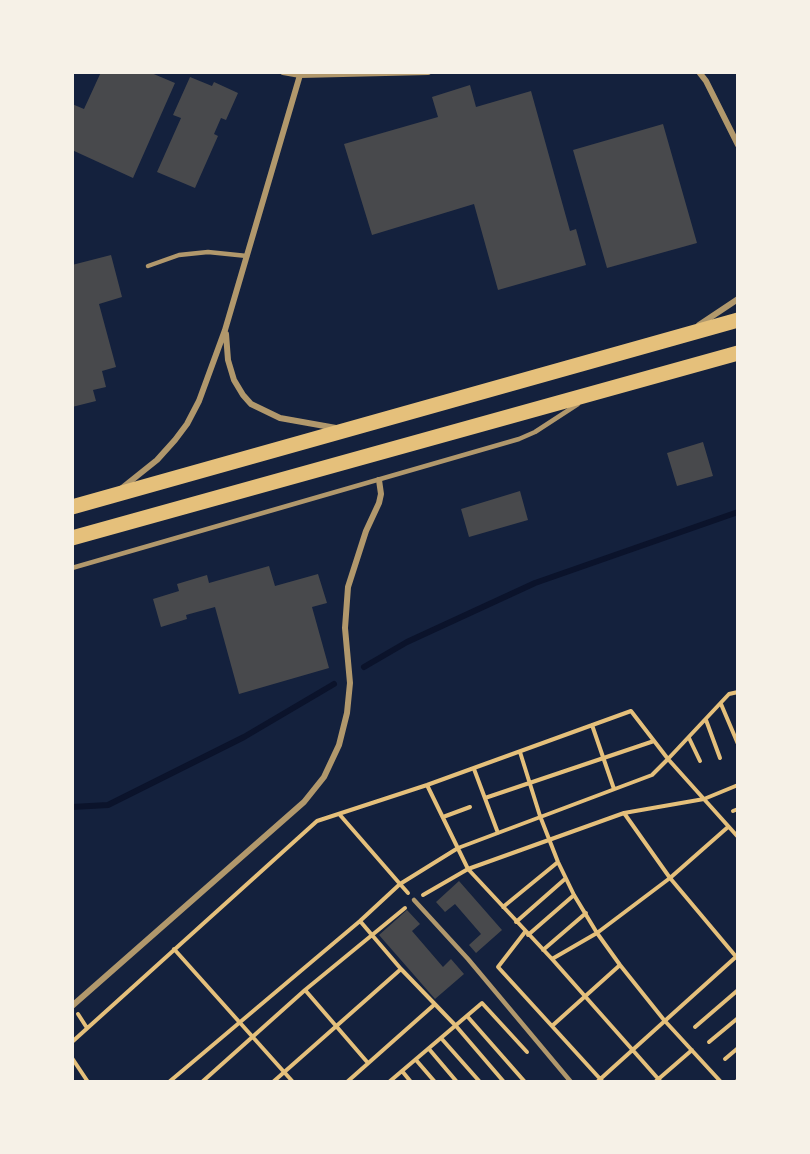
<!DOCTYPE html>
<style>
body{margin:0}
#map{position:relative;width:810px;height:1154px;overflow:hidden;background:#14213d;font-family:Signika,sans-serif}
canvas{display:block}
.frame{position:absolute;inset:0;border:74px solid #f6f1e7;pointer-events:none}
</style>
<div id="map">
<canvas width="810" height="1154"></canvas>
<div class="frame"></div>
</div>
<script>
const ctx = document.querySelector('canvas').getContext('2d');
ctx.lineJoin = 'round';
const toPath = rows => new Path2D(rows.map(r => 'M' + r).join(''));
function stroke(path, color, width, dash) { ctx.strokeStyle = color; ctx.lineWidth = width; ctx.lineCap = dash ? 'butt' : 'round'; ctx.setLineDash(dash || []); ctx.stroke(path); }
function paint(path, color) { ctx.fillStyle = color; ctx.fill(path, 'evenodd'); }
const stream = toPath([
 [364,667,407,642,535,583,738,512],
 [72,807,108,805,244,737,334,684]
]);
const building = toPath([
 [101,72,149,72,175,83,133,178,72,150,72,104,84,109],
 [190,77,212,86,214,82,238,93,226,120,221,118,214,134,218,136,195,188,157,172,181,118,173,115],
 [470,85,476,107,531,91,570,231,576,229,586,265,498,290,474,204,372,235,344,144,438,117,432,97],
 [663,124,697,243,607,268,573,150],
 [111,255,122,297,99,304,116,367,102,371,106,387,93,390,96,401,72,407,72,265],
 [703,442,713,476,677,486,667,453],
 [520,491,528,520,469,537,461,509],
 [269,566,275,586,318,574,327,603,312,607,329,668,239,694,215,607,186,615,187,619,161,627,153,599,179,591,177,584,207,575,209,583],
 [459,881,502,930,476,953,469,945,481,934,455,904,445,912,436,902],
 [407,910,420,924,412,931,443,967,451,959,464,974,435,999,379,935]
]);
const path = toPath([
 [721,704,738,744],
 [706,720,720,758],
 [592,725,614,789],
 [689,738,700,761],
 [520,752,540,816,558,862,574,895,597,933,620,965,664,1020,721,1082],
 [474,769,498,833],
 [427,785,468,869,552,959,661,1082],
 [485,798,654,741],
 [733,811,738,809],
 [624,813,670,878,738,959],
 [443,817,470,807],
 [408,893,400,884,458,848,652,775,668,759,738,837],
 [423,895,468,869,624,813,704,799,738,785],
 [503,907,558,862],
 [360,921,401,969,456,1026,504,1082],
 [516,922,565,879],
 [525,932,498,967,603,1082],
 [528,935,574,895],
 [174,949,293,1082],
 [543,950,586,913],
 [552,959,597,933,670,878,728,827],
 [305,990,368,1063],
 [78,1014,87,1028],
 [467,1016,525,1082],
 [552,1026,620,965],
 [695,1027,738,990],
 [441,1038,480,1082],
 [72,1042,317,821,427,785,631,711,668,759,729,694,738,692],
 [709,1042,738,1018],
 [429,1049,457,1082],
 [72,1058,88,1082],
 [725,1059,738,1048],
 [416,1060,435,1082],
 [402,1071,411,1082],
 [169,1082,360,921,400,884,340,815],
 [202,1082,305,990,405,908],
 [273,1082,401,969],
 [347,1082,435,1004],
 [389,1082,482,1003,527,1052],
 [597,1082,738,955],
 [655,1082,692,1050],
 [736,1082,738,1080]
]);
const service = toPath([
 [148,266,179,255,208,252,247,256],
 [72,568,519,439,535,432,578,404],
 [414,900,468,959,571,1082]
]);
const minor = toPath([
 [699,72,706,81,738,145],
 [300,75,428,72],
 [699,325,738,299],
 [226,334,228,360,234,380,243,395,251,404,280,418,336,428],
 [122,488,157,460,175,440,187,424,199,401,225,330,300,75,283,72],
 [72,1006,304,802,324,777,339,745,347,713,350,683,345,628,348,587,366,531,379,503,381,494,379,480]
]);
const primary = toPath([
 [72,507,738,320],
 [72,538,738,353]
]);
stroke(stream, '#0b132b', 6);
paint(building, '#48494c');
stroke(path, '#e5c07b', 4);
stroke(service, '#b1986c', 4.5);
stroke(minor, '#b1986c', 6);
stroke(primary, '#e5c07b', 15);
</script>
